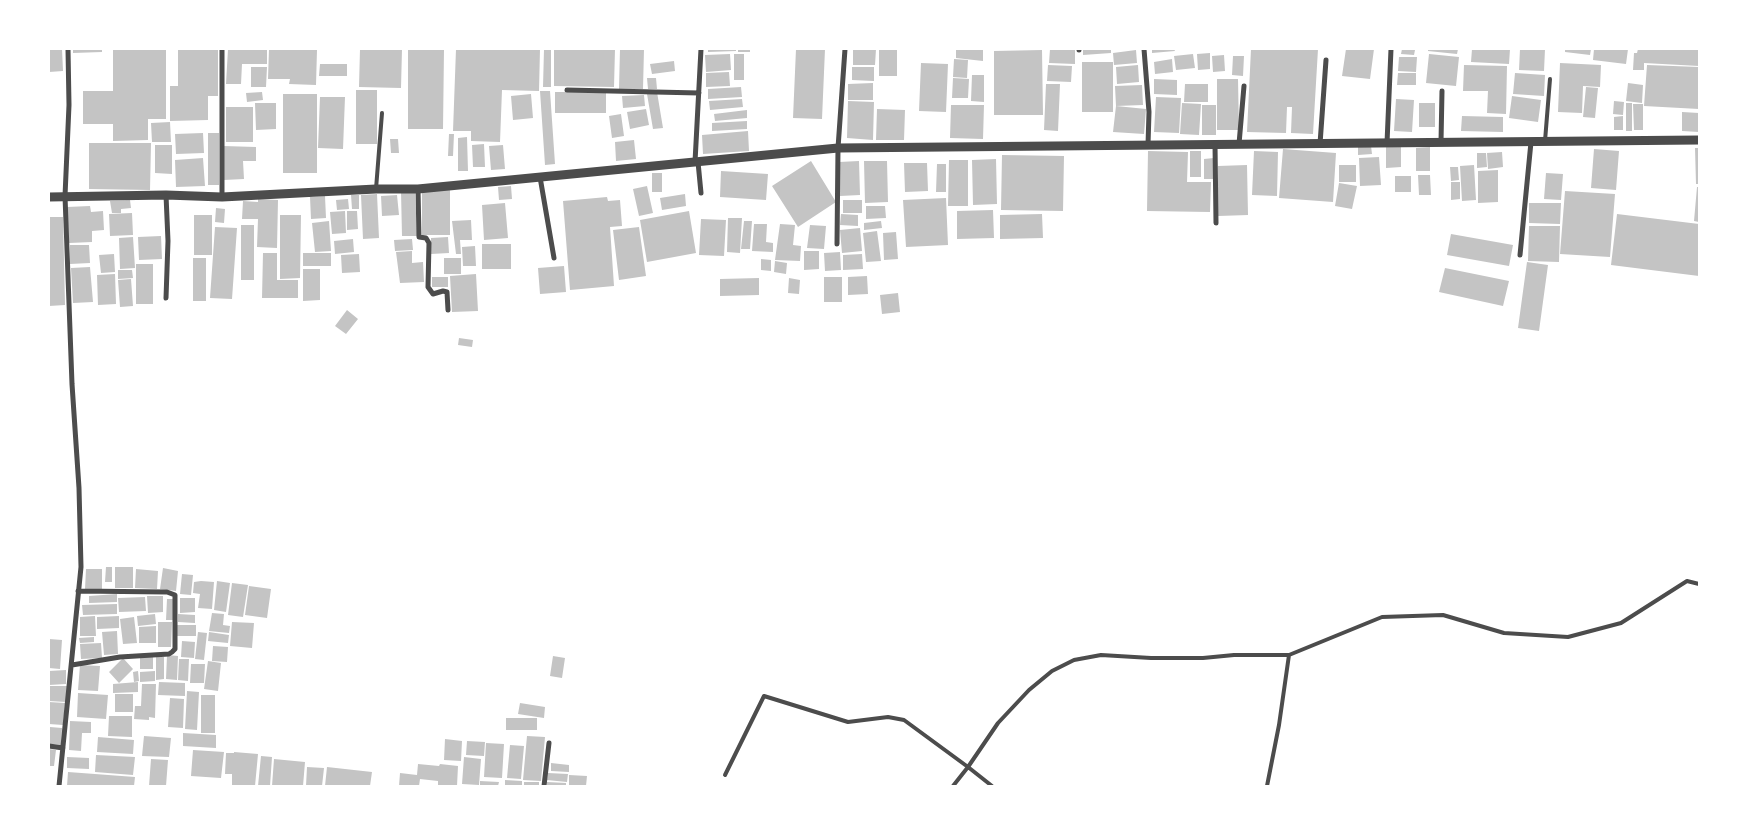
<!DOCTYPE html>
<style>
body{margin:0}
#map{position:relative;width:1748px;height:835px;overflow:hidden;background:#fff;font-family:"Exo 2",sans-serif}
canvas{display:block}
.frame{position:absolute;inset:0;border:50px solid #fff;pointer-events:none}
</style>
<div id="map">
<canvas width="1748" height="835"></canvas>
<div class="frame"></div>
</div>
<script>
const ctx = document.querySelector('canvas').getContext('2d');
ctx.lineJoin = 'round';
function paint(path, color) { ctx.fillStyle = color; ctx.fill(path, 'evenodd'); }
const toPath = rows => new Path2D(rows.map(r => 'M' + r).join(''));
function stroke(path, color, width, dash) { ctx.strokeStyle = color; ctx.lineWidth = width; ctx.lineCap = dash ? 'butt' : 'round'; ctx.setLineDash(dash || []); ctx.stroke(path); }
const building = toPath([
 [49,49,62,49,63,71,49,72],
 [73,49,102,49,102,52,73,53],
 [113,49,166,49,166,119,148,119,148,140,113,141,113,124,83,124,83,91,113,91],
 [178,49,218,49,218,96,208,96,208,120,170,121,170,86,178,86],
 [228,49,267,49,267,64,242,64,241,84,226,84],
 [269,49,317,50,316,85,289,84,290,79,268,79],
 [360,49,402,49,401,88,359,87],
 [408,49,444,49,443,129,408,129],
 [456,49,540,49,539,91,502,90,500,142,471,141,471,131,453,131],
 [544,49,551,49,551,87,543,87],
 [554,49,615,49,614,87,554,86],
 [620,49,644,49,643,89,619,89],
 [708,49,736,49,736,51,708,52],
 [738,49,750,49,750,52,738,52],
 [796,49,825,49,822,119,793,118],
 [853,49,876,49,875,65,853,65],
 [879,49,897,49,897,76,879,76],
 [956,49,983,49,983,61,956,58],
 [1050,49,1075,49,1075,64,1049,63],
 [1083,49,1111,49,1111,53,1083,55],
 [1152,49,1174,49,1175,51,1152,53],
 [1251,49,1318,49,1313,134,1291,133,1292,107,1287,107,1286,133,1247,132],
 [1346,49,1374,49,1370,79,1342,76],
 [1402,49,1415,50,1414,55,1401,54],
 [1428,49,1458,49,1457,54,1428,51],
 [1472,49,1510,49,1509,64,1471,62],
 [1520,49,1545,49,1544,71,1519,70],
 [1565,49,1591,49,1590,55,1565,52],
 [1594,49,1628,49,1626,64,1593,60],
 [1638,49,1699,49,1699,66,1644,63,1644,70,1633,70,1634,53,1637,53],
 [1042,50,1043,115,994,115,994,51],
 [1136,50,1137,63,1114,65,1113,53],
 [1210,53,1210,69,1198,70,1197,54],
 [730,54,731,70,706,72,705,55],
 [734,54,744,54,744,80,734,80],
 [1193,54,1195,68,1176,70,1174,56],
 [1429,54,1459,57,1456,86,1426,83],
 [1224,55,1225,71,1213,72,1212,56],
 [1233,56,1244,56,1243,76,1232,75],
 [1399,57,1417,57,1416,72,1398,71],
 [954,59,968,60,967,78,953,77],
 [1172,59,1173,72,1155,74,1154,62],
 [674,61,675,71,652,74,650,64],
 [1082,62,1113,62,1113,112,1082,112],
 [921,63,948,64,946,112,919,111],
 [1560,63,1601,65,1600,87,1583,86,1582,113,1558,112],
 [320,64,347,64,347,76,319,76],
 [1048,65,1072,66,1071,82,1047,81],
 [1138,65,1139,82,1117,84,1116,67],
 [1464,65,1507,66,1506,114,1487,113,1488,91,1463,91],
 [1647,65,1699,67,1699,109,1644,106],
 [251,67,267,67,266,87,251,87],
 [852,67,874,67,874,81,852,80],
 [729,72,730,86,706,87,706,73],
 [1398,73,1416,73,1416,85,1397,85],
 [1515,73,1545,75,1544,96,1513,94],
 [972,75,984,75,984,102,971,101],
 [647,78,656,78,657,89,648,89],
 [953,78,969,79,968,98,952,98],
 [1154,79,1177,80,1177,95,1154,94],
 [1217,79,1238,79,1239,130,1217,130],
 [873,83,873,100,848,100,848,84],
 [1628,83,1643,85,1642,103,1626,101],
 [1046,84,1060,84,1058,131,1044,130],
 [1185,84,1208,84,1208,102,1184,102],
 [1142,85,1143,105,1116,106,1115,86],
 [741,87,742,97,708,99,708,89],
 [1586,87,1598,88,1595,118,1583,117],
 [356,90,377,90,377,144,356,144],
 [540,91,550,91,555,164,545,165],
 [262,92,263,100,247,102,246,93],
 [555,92,606,92,606,113,555,113],
 [657,92,663,128,653,129,647,94],
 [283,94,317,94,317,173,283,173],
 [531,94,533,118,513,120,511,96],
 [644,95,645,106,623,108,622,96],
 [1512,96,1541,100,1538,122,1509,118],
 [320,97,345,97,343,149,318,148],
 [1156,97,1181,98,1179,133,1154,132],
 [742,99,743,107,710,110,709,101],
 [1396,99,1414,100,1412,132,1394,131],
 [848,101,874,102,873,140,847,138],
 [1614,101,1624,102,1623,115,1613,114],
 [255,103,276,103,276,129,256,130],
 [1182,103,1201,104,1199,135,1180,134],
 [1419,103,1435,103,1435,127,1419,127],
 [1626,103,1632,103,1632,131,1626,131],
 [1633,104,1643,104,1643,130,1634,130],
 [951,105,984,105,983,139,950,138],
 [1202,105,1216,105,1216,135,1202,135],
 [1116,106,1146,109,1144,134,1113,132],
 [226,107,253,107,253,142,226,142],
 [646,109,649,125,630,129,627,112],
 [877,109,905,110,904,140,876,140],
 [747,110,747,118,715,121,714,114],
 [1682,112,1699,113,1699,132,1682,131],
 [621,114,624,136,612,138,609,116],
 [1462,116,1503,117,1503,132,1461,131],
 [1623,116,1623,130,1614,130,1614,117],
 [747,121,747,129,712,131,712,123],
 [170,122,171,142,152,142,151,123],
 [748,131,749,151,703,154,702,135],
 [203,133,204,153,176,154,175,134],
 [208,133,219,133,219,185,208,185],
 [449,134,454,134,453,156,448,156],
 [467,137,468,171,458,171,458,138],
 [390,139,398,139,399,153,391,153],
 [634,140,636,159,616,161,615,142],
 [89,143,151,143,150,190,89,189],
 [484,144,485,167,473,167,472,145],
 [155,145,172,145,172,174,155,173],
 [503,145,505,169,491,170,489,146],
 [223,146,256,147,256,161,243,161,244,179,224,180],
 [1371,146,1372,154,1358,155,1358,147],
 [1386,147,1401,147,1401,167,1386,168],
 [1430,147,1430,171,1416,171,1416,148],
 [1695,148,1699,148,1699,184,1696,184],
 [1283,149,1336,153,1333,202,1279,198],
 [1594,149,1619,151,1616,190,1591,188],
 [1148,151,1188,152,1187,182,1211,182,1210,212,1147,211],
 [1190,151,1201,151,1201,177,1190,177],
 [1254,151,1278,152,1277,196,1252,195],
 [1502,152,1503,167,1488,169,1487,153],
 [1477,153,1486,153,1487,167,1477,168],
 [1002,155,1064,156,1063,211,1001,210],
 [1379,157,1381,185,1360,186,1359,158],
 [203,158,205,186,176,187,175,160],
 [1214,158,1214,179,1204,179,1204,159],
 [996,159,997,204,973,205,972,160],
 [949,160,968,160,968,206,948,206],
 [811,161,836,202,798,227,772,186],
 [859,161,860,195,840,196,839,162],
 [864,161,887,161,888,202,865,203],
 [904,163,927,163,928,191,905,192],
 [937,164,946,164,946,192,936,192],
 [1247,165,1248,215,1218,216,1218,166],
 [1339,165,1356,165,1356,182,1339,182],
 [1474,165,1476,200,1462,201,1460,166],
 [1450,167,1458,167,1459,180,1451,181],
 [1498,170,1498,202,1478,203,1478,171],
 [721,171,768,174,766,200,720,197],
 [652,173,662,173,662,192,652,192],
 [1546,173,1563,174,1561,200,1544,199],
 [1418,175,1430,175,1431,195,1419,195],
 [1395,176,1411,176,1411,192,1395,192],
 [1451,182,1460,182,1460,199,1451,200],
 [1339,183,1357,186,1352,209,1335,206],
 [511,186,512,199,499,200,498,187],
 [647,186,653,213,639,216,633,189],
 [1697,187,1699,187,1699,222,1694,221],
 [422,189,450,189,450,235,422,235],
 [401,191,415,191,417,236,402,236],
 [1565,191,1615,194,1610,257,1560,254],
 [377,194,379,238,363,239,361,195],
 [685,194,686,206,662,210,660,198],
 [351,195,359,195,359,209,352,209],
 [397,195,399,215,382,216,381,196],
 [325,196,326,218,311,219,310,197],
 [607,197,608,201,620,200,622,226,610,227,614,286,570,290,563,201],
 [946,198,948,245,906,247,903,200],
 [258,199,278,200,277,248,257,247,258,219,242,219,243,201,258,202],
 [348,199,349,209,337,210,336,200],
 [130,200,131,208,121,209,121,213,112,213,110,201],
 [843,200,862,200,862,213,843,213],
 [505,203,508,238,484,240,482,205],
 [1529,203,1561,203,1560,224,1529,223],
 [90,206,91,212,103,211,104,230,92,231,92,242,69,243,67,207],
 [866,206,885,206,886,218,866,219],
 [216,208,225,209,224,223,215,222],
 [993,210,994,238,957,239,957,211],
 [345,211,346,233,332,234,330,212],
 [347,211,357,211,358,229,347,230],
 [689,211,696,253,647,262,640,220],
 [132,213,133,235,110,236,109,214],
 [841,214,858,215,858,226,840,225],
 [1042,214,1043,238,1000,239,1000,215],
 [1617,214,1699,224,1699,276,1611,265],
 [194,215,212,215,212,255,194,255],
 [280,215,301,215,300,278,280,279],
 [49,217,63,217,65,305,49,306],
 [728,218,742,218,740,253,727,252],
 [701,219,726,220,724,256,699,255],
 [471,220,472,240,460,240,461,254,456,254,452,221],
 [329,221,331,251,315,252,312,223],
 [744,221,752,221,750,249,741,249],
 [881,221,882,228,864,230,864,223],
 [754,224,767,224,766,242,773,243,773,252,752,251],
 [780,224,795,225,793,245,801,246,800,261,775,260],
 [241,225,254,225,254,280,241,280],
 [810,225,826,226,824,249,807,248],
 [1529,226,1560,226,1559,262,1528,261],
 [215,227,237,228,232,299,210,298],
 [639,227,646,276,619,280,613,230],
 [860,228,862,251,842,253,840,230],
 [877,231,881,261,866,262,863,233],
 [896,232,898,259,884,260,883,233],
 [1451,234,1513,245,1509,266,1447,255],
 [161,236,162,259,139,260,138,237],
 [133,237,135,268,120,269,119,238],
 [448,237,449,253,431,254,431,238],
 [353,239,354,252,335,254,334,241],
 [412,239,413,250,395,251,394,240],
 [482,244,511,244,511,269,482,269],
 [70,245,89,245,90,263,70,264],
 [475,246,476,266,463,266,462,247],
 [412,251,412,263,423,262,424,282,400,283,396,252],
 [804,251,819,251,819,269,804,270],
 [840,252,841,270,825,271,824,253],
 [263,253,277,253,277,280,298,280,298,298,262,298],
 [303,253,331,253,331,266,303,266],
 [114,254,115,272,101,273,99,255],
 [359,254,360,272,342,273,341,255],
 [862,254,863,269,843,270,843,255],
 [193,258,206,258,206,301,193,301],
 [444,258,461,258,461,274,444,274],
 [761,259,771,260,771,271,761,270],
 [775,261,787,263,786,274,774,272],
 [1527,262,1548,265,1539,331,1518,328],
 [136,264,153,264,153,304,136,304],
 [564,266,566,292,540,294,538,268],
 [90,267,93,302,73,303,71,268],
 [1445,268,1509,281,1503,306,1439,292],
 [303,269,320,269,320,300,303,301],
 [118,270,132,270,133,278,118,279],
 [115,274,116,304,98,305,97,275],
 [476,274,478,311,452,312,450,276],
 [867,276,868,294,848,295,848,277],
 [432,277,448,277,448,287,432,287],
 [824,277,842,277,842,302,824,302],
 [759,278,759,295,720,296,720,279],
 [789,278,800,280,799,294,788,293],
 [131,279,133,306,120,307,118,280],
 [898,293,900,312,882,314,880,295],
 [347,310,358,319,346,334,335,326],
 [459,338,473,340,472,347,458,345],
 [106,567,112,567,112,582,105,582],
 [115,567,133,567,133,588,115,588],
 [163,568,178,571,176,591,160,589],
 [86,569,102,569,102,589,85,589],
 [136,569,158,571,157,589,135,588],
 [182,574,193,575,191,595,180,594],
 [201,581,214,582,212,609,198,608,200,594,193,593,194,582],
 [217,581,230,583,226,612,214,610],
 [232,583,248,585,243,617,228,615],
 [249,586,271,589,267,618,245,615],
 [117,594,117,602,89,603,89,596],
 [147,596,163,596,163,612,148,613],
 [145,597,146,611,119,612,118,598],
 [180,598,195,598,195,612,180,613],
 [167,599,174,599,173,620,166,620],
 [117,604,117,614,83,615,82,605],
 [212,613,224,614,223,625,230,626,229,633,209,631],
 [155,614,156,624,138,626,137,616],
 [178,614,195,615,195,623,178,622],
 [95,616,96,636,80,636,80,617],
 [119,616,119,628,97,629,97,617],
 [134,617,137,643,123,644,120,619],
 [158,622,172,622,171,647,158,647],
 [232,622,254,623,252,648,230,646],
 [177,625,196,625,196,636,177,636],
 [156,626,156,643,139,643,139,627],
 [117,631,118,654,104,655,102,632],
 [198,632,207,633,204,660,195,659],
 [209,632,229,635,228,643,208,641],
 [94,637,94,642,80,643,79,638],
 [49,639,62,640,60,669,49,668],
 [182,641,195,642,194,658,181,657],
 [101,643,102,658,81,659,80,644],
 [213,646,228,647,227,662,212,661],
 [167,655,178,656,177,680,166,679],
 [140,656,153,656,153,669,140,669],
 [553,656,565,658,562,678,550,676],
 [156,657,164,657,164,679,156,680],
 [123,658,133,669,119,683,109,672],
 [179,659,189,659,188,681,178,680],
 [208,661,221,663,218,691,204,689],
 [191,664,205,664,204,683,190,683],
 [80,665,100,666,98,691,78,690],
 [66,670,66,684,49,685,49,671],
 [138,671,139,681,134,682,133,672],
 [155,671,155,681,140,682,140,672],
 [138,682,138,692,113,693,113,684],
 [159,682,185,683,185,696,158,695],
 [142,684,156,684,155,718,149,717,149,720,134,719,135,706,141,706],
 [49,686,67,686,66,702,49,701],
 [187,691,199,692,197,730,185,729],
 [78,693,108,695,106,719,77,717],
 [115,694,133,694,133,712,115,712],
 [201,695,215,695,215,733,201,733],
 [170,698,184,699,183,728,168,727],
 [49,702,65,703,63,725,49,724],
 [520,703,545,707,544,718,518,714],
 [109,716,132,716,132,737,108,736],
 [506,718,537,718,537,730,506,730],
 [70,721,91,722,91,733,82,733,81,751,69,750],
 [50,727,62,728,61,745,49,744],
 [183,733,216,735,216,748,183,746],
 [144,736,171,738,169,757,142,756],
 [527,736,545,737,541,781,523,780],
 [98,737,134,740,133,754,97,752],
 [445,739,462,741,461,761,444,760],
 [467,741,485,742,484,756,466,755],
 [486,743,504,744,502,778,484,777],
 [510,745,524,746,521,779,507,778],
 [49,749,56,750,54,766,49,766],
 [193,750,224,752,221,778,191,776],
 [234,752,258,754,255,786,232,786,232,774,225,774,226,753,234,753],
 [96,755,135,757,133,775,95,772],
 [261,756,272,757,270,786,258,786],
 [67,757,89,758,89,769,67,768],
 [464,757,481,759,479,785,462,784],
 [151,759,168,760,166,786,149,786],
 [274,759,305,762,303,786,272,786],
 [551,763,569,765,569,772,551,771],
 [418,764,439,766,440,764,458,766,457,786,438,786,438,781,420,779,419,786,399,786,400,773,417,775],
 [307,767,324,768,322,786,306,786],
 [327,767,372,772,370,786,325,786],
 [68,772,135,777,134,786,67,786],
 [548,773,568,774,567,782,547,780],
 [569,775,587,776,586,786,569,786],
 [505,780,522,781,522,786,505,786],
 [480,781,499,782,498,786,480,786],
 [524,782,539,782,539,786,524,786],
 [547,782,566,783,566,786,547,786]
]);
const service = toPath([
 [1545,141,1550,79],
 [376,189,382,113],
 [725,775,764,696,848,722,888,717,904,720,968,767,992,786],
 [953,786,968,767,998,723,1029,690,1052,671,1074,660,1101,655,1151,658,1203,658,1234,655,1289,655],
 [1267,786,1279,725,1289,655,1382,617,1443,615,1504,633,1568,637,1621,623,1687,581,1699,584]
]);
const minor = toPath([
 [1144,49,1149,112,1148,145],
 [1079,50,1079,49],
 [567,90,699,93],
 [1441,142,1442,91],
 [1387,143,1391,49],
 [1215,144,1216,223],
 [1239,144,1244,86],
 [1320,144,1326,60],
 [695,162,701,49],
 [698,162,701,193],
 [540,177,554,258],
 [418,189,419,237,426,238,429,243,428,287,433,294,443,291,447,292,448,310],
 [222,197,222,49],
 [837,244,838,148,845,49],
 [1520,255,1531,142],
 [166,298,168,241,166,195],
 [72,665,120,657,169,654,172,652,175,649,175,595,167,592,78,591],
 [49,746,63,748],
 [59,786,81,567,79,488,72,384,65,196,69,105,68,49],
 [544,786,549,743]
]);
const tertiary = toPath([
 [49,197,166,195,222,197,376,189,418,189,838,148,1699,140]
]);
paint(building, '#c4c4c4');
stroke(service, '#4c4c4c', 4);
stroke(minor, '#4c4c4c', 5);
stroke(tertiary, '#4c4c4c', 9);
</script>
